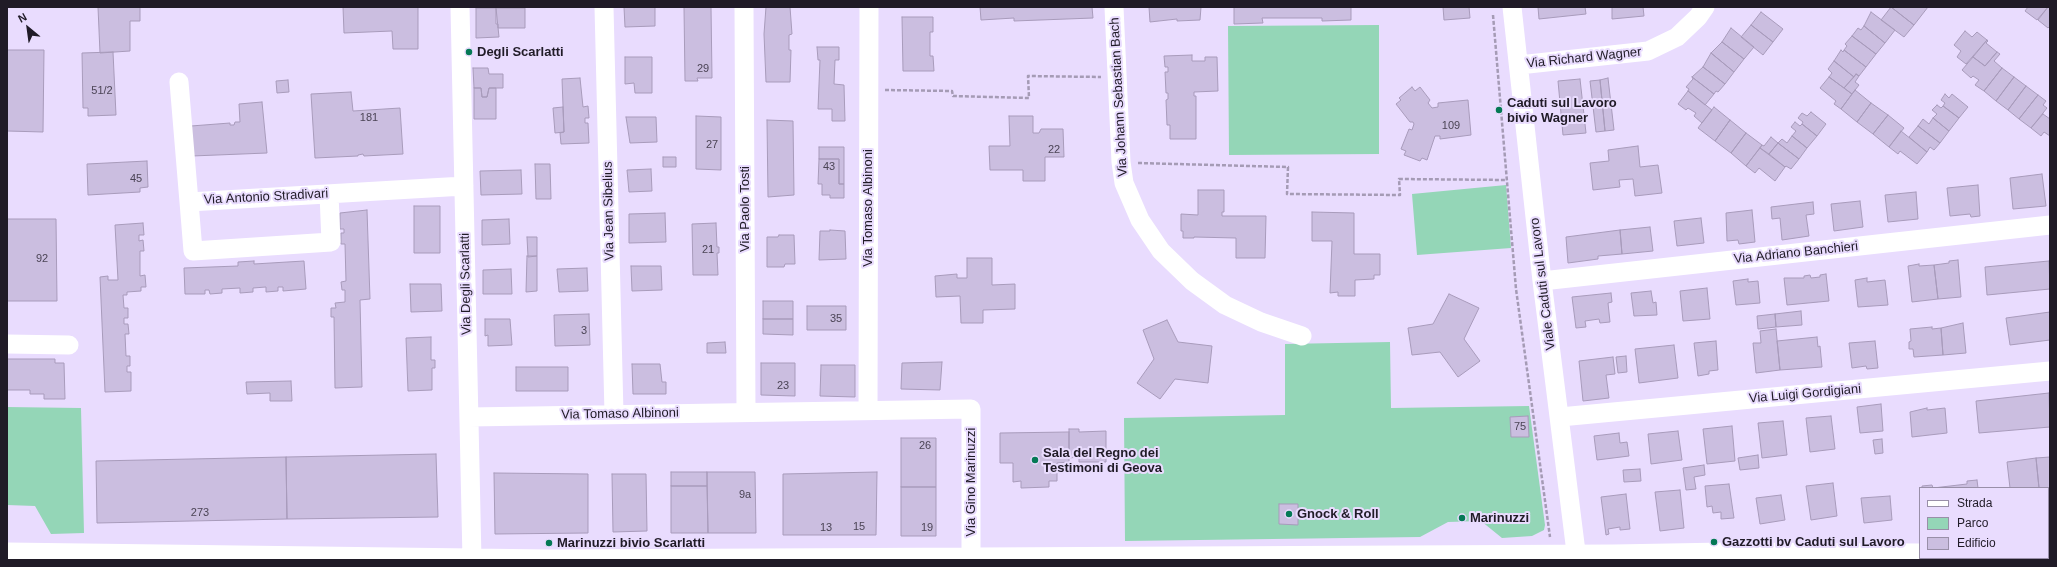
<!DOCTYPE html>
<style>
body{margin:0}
#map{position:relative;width:2057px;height:567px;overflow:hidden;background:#e9dcfe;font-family:Arial,sans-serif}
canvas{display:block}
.frame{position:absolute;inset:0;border:8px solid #201b27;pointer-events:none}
.legend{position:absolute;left:1919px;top:487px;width:130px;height:72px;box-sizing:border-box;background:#e9dcfe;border:1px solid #998fa8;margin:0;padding:5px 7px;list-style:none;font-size:12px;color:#201b27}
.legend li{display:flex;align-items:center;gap:8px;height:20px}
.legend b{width:20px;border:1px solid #998fa8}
.north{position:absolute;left:8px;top:8px;width:40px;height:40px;-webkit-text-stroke:3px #e9dcfe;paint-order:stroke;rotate:331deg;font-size:11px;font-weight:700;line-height:16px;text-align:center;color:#201b27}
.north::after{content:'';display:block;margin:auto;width:14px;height:18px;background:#201b27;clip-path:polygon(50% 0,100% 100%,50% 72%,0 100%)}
</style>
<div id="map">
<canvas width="2057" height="567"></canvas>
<div class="frame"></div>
<ul class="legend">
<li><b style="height:5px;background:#fff"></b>Strada</li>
<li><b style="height:11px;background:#94d6b7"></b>Parco</li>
<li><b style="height:11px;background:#cbbee0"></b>Edificio</li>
</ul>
<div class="north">N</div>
</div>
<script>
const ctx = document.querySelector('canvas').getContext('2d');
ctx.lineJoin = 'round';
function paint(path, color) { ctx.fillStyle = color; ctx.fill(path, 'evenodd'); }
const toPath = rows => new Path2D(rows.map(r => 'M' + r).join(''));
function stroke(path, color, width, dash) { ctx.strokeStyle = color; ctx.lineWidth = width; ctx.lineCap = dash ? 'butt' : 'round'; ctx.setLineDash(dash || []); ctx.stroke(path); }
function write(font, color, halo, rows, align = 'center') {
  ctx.font = font + ' Arial,sans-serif'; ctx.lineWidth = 4; ctx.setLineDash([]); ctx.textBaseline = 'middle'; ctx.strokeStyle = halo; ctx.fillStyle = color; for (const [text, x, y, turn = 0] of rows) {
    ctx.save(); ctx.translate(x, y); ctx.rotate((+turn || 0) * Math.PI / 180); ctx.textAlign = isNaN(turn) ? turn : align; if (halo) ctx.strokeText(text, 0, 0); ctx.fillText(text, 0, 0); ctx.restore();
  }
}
const green = toPath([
 [1379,25,1379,154,1229,155,1228,26],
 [1506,185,1511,248,1417,255,1412,194],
 [1390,342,1391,408,1529,406,1545,525,1544,530,1532,536,1502,538,1481,521,1448,522,1420,537,1125,541,1124,418,1285,415,1285,344],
 [7,407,81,408,84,533,51,534,35,506,7,505]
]);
const building = toPath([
 [98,7,140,7,140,21,130,21,130,51,100,53,98,7],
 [343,7,418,7,418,49,393,49,392,31,344,33,343,7],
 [624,7,655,7,655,26,625,27,624,7],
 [684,7,711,7,712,78,697,78,698,81,685,81,684,7],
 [766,7,790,7,792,34,789,35,789,50,791,50,790,82,766,82,764,34,766,7],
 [980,7,1092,7,1093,18,1014,21,1014,18,981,20,980,7],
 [1149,7,1201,7,1200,20,1177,21,1177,19,1150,22,1149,7],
 [1234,7,1351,7,1351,20,1322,21,1322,18,1262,18,1263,23,1234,24,1234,7],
 [1443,7,1469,7,1470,18,1444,20,1443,7],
 [1538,7,1585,7,1586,14,1539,19,1538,7],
 [1612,7,1643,7,1644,16,1612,19,1612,7],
 [1891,7,1914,25,1904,37,1881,20,1891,7],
 [1891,7,1928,7,1914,25,1891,7],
 [2028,7,2048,7,2037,20,2025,11,2028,7],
 [2048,7,2050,7,2050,26,2048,28,2038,20,2048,7],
 [476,8,496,8,499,37,476,38,476,8],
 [496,8,525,8,525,28,498,28,498,24,496,24,496,8],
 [1761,12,1783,29,1773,42,1751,25,1761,12],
 [1871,12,1895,30,1885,43,1864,26,1871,12],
 [902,17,933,17,933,32,930,32,930,56,933,56,934,71,903,71,902,17],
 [1751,25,1773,42,1763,55,1741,37,1751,25],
 [1864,26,1885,43,1876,54,1852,36,1858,28,1861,30,1864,26],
 [1731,28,1754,47,1744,59,1722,42,1731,28],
 [1965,31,1972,37,1977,32,1987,40,1966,64,1957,57,1961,51,1954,45,1965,31],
 [1852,36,1876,54,1866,67,1844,50,1847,46,1845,44,1852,36],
 [1987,40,1988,41,1986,43,1997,52,1985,66,1973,57,1987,40],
 [1722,42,1744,59,1734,72,1711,53,1722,42],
 [817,47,839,47,839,60,835,60,834,84,844,85,845,121,832,121,832,109,818,109,820,60,818,60,817,47],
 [7,50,44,50,43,132,7,131,7,50],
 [1841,50,1843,52,1844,50,1866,67,1859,76,1856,74,1854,77,1834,61,1841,50],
 [113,52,116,115,88,116,88,108,83,108,82,53,113,52],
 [1997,52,2000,54,1994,61,2002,68,1984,91,1975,85,1979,80,1973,76,1971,78,1962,70,1973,57,1985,66,1997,52],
 [1711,53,1734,72,1725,84,1703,67,1711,53],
 [1192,55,1192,61,1205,61,1205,57,1217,57,1218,91,1194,92,1194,96,1196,96,1196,139,1170,139,1170,125,1167,125,1166,100,1168,99,1168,93,1166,93,1165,72,1168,72,1168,67,1165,67,1164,56,1192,55],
 [625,57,652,57,652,93,635,93,634,83,625,84,625,57],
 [1834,61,1854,77,1844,88,1829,77,1832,73,1828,69,1834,61],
 [1703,67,1725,84,1718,92,1716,91,1714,94,1692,77,1703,67],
 [473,68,488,68,489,74,503,74,503,88,489,88,487,97,482,97,481,88,474,88,473,68],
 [2002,68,2014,77,1996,101,1984,91,2002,68],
 [1856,74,1859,76,1855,82,1859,85,1852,94,1844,88,1856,74],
 [1692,77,1714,94,1705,105,1688,91,1689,89,1686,87,1693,79,1692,77],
 [1829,77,1852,94,1841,109,1834,104,1836,101,1820,88,1829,77],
 [2014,77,2026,86,2008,110,1996,101,2014,77],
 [580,78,583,107,588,106,589,118,585,118,585,123,588,123,589,143,561,144,560,133,564,132,562,79,580,78],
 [1608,78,1614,130,1605,131,1600,80,1608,78],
 [1580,79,1586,133,1563,135,1558,81,1580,79],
 [288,80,289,92,277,93,276,81,288,80],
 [1600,80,1605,131,1596,132,1590,81,1600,80],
 [2026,86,2038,95,2019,119,2008,110,2026,86],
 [1412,87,1415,91,1420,87,1430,100,1428,103,1432,108,1438,107,1438,103,1468,100,1471,135,1440,139,1440,136,1435,136,1427,160,1422,158,1420,161,1404,155,1406,151,1401,149,1409,129,1412,130,1414,124,1413,122,1410,122,1396,104,1401,100,1399,98,1412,87],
 [474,88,481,88,482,97,487,97,489,88,496,88,496,119,474,119,474,88],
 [1855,90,1871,103,1857,122,1841,109,1855,90],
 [1688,91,1712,110,1702,123,1694,116,1696,113,1688,108,1686,110,1678,104,1688,91],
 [351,92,353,111,400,108,403,154,364,156,363,154,358,155,358,156,315,158,311,94,351,92],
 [1945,94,1949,98,1952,94,1968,107,1959,118,1943,106,1945,103,1941,100,1945,94],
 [2038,95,2046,101,2043,105,2047,108,2031,128,2019,119,2038,95],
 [262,102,267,153,192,156,191,126,230,123,230,125,234,125,235,122,240,122,239,104,262,102],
 [1871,103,1888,115,1873,134,1857,122,1871,103],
 [1937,105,1941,108,1943,106,1959,118,1949,131,1933,118,1937,114,1932,110,1937,105],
 [563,107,564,132,555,133,553,108,563,107],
 [1714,107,1730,120,1715,141,1698,128,1714,107],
 [1811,112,1826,124,1817,136,1802,124,1803,122,1798,118,1802,113,1807,116,1811,112],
 [2043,114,2050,119,2050,136,2044,132,2041,136,2031,128,2043,114],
 [1888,115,1904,128,1889,147,1873,134,1888,115],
 [696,116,721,117,721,170,696,169,696,116],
 [1009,116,1033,116,1033,133,1039,133,1041,129,1063,129,1064,157,1045,157,1045,181,1023,181,1023,170,990,170,989,146,1010,146,1009,116],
 [626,117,656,117,657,142,630,143,626,117],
 [1933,118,1949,131,1940,143,1918,126,1923,119,1929,124,1933,118],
 [767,120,793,121,794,195,768,197,767,120],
 [1730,120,1746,133,1731,153,1715,141,1730,120],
 [1795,122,1800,126,1802,124,1817,136,1807,148,1792,136,1796,131,1791,127,1795,122],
 [1918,126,1940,143,1934,150,1930,147,1927,152,1909,137,1918,126],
 [1901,131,1927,152,1917,164,1900,151,1898,154,1889,147,1901,131],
 [1746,133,1762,145,1746,166,1731,153,1746,133],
 [1792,136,1807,148,1799,159,1778,143,1782,139,1787,143,1792,136],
 [1771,137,1778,143,1769,154,1760,148,1762,145,1764,146,1771,137],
 [1778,143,1799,159,1791,169,1786,166,1785,167,1769,154,1778,143],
 [1638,146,1640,167,1658,165,1662,193,1635,196,1633,179,1619,180,1620,187,1593,190,1590,163,1609,161,1608,150,1638,146],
 [819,147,844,147,844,184,839,184,839,159,819,159,819,147],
 [1760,148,1785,167,1775,181,1759,168,1755,173,1746,166,1760,148],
 [663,157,676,157,676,167,663,167,663,157],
 [819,159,839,159,839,184,844,184,844,198,830,198,830,195,822,195,822,184,818,184,819,159],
 [147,161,148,187,140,188,140,192,88,195,87,164,147,161],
 [535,164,550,164,551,199,536,199,535,164],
 [651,169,652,191,629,192,627,170,651,169],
 [521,170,522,194,481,195,480,171,521,170],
 [2042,174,2046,206,2013,209,2010,178,2042,174],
 [1978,185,1980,216,1971,217,1970,214,1950,216,1947,188,1978,185],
 [1198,190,1224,190,1224,212,1222,212,1222,216,1266,216,1265,258,1236,258,1236,238,1194,237,1194,238,1183,238,1183,231,1181,231,1181,214,1198,215,1198,190],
 [1916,192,1918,219,1888,222,1885,195,1916,192],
 [1860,201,1863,227,1834,231,1831,204,1860,201],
 [1813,202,1814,214,1806,215,1809,236,1782,240,1780,218,1772,219,1771,207,1813,202],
 [414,206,440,206,440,253,414,253,414,206],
 [367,210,370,299,360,300,362,387,335,388,334,317,331,317,331,308,336,308,335,303,345,302,345,290,342,290,341,282,346,281,345,244,341,244,341,233,344,233,344,229,340,229,340,213,367,210],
 [1752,210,1755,242,1739,244,1738,240,1727,241,1726,213,1752,210],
 [1312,212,1354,213,1354,254,1380,254,1380,275,1374,275,1374,279,1355,280,1355,296,1338,296,1338,292,1330,293,1332,241,1312,241,1312,212],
 [665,213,666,242,629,243,629,214,665,213],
 [1701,218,1704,243,1677,246,1674,221,1701,218],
 [7,219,56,219,57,301,7,301,7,219],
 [509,219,510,244,482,245,482,220,509,219],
 [143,223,144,235,139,235,139,241,143,240,144,251,140,251,140,276,145,275,146,287,141,287,141,291,127,292,127,295,123,295,124,308,128,308,128,318,124,318,124,324,128,324,129,334,125,334,126,356,130,356,130,366,127,366,127,372,131,372,131,391,105,392,100,277,108,276,108,280,118,280,115,225,143,223],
 [716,223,717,247,719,247,719,253,717,253,718,275,693,275,692,224,716,223],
 [1650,227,1653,251,1622,254,1620,230,1650,227],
 [830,230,845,231,846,259,819,260,820,231,830,231,830,230],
 [1620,230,1622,254,1598,256,1598,259,1568,263,1566,237,1620,230],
 [779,235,794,235,795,264,785,264,784,267,767,267,767,237,778,237,779,235],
 [527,237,537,237,537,256,528,257,527,237],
 [527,256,537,256,537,291,526,292,527,256],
 [967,258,992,258,992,285,1015,284,1015,309,983,310,983,323,961,323,960,296,936,297,935,276,957,274,957,278,967,278,967,258],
 [1958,260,1961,297,1938,299,1934,265,1949,263,1949,261,1958,260],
 [254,261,254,264,304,261,306,289,283,291,283,287,278,287,278,291,266,292,266,287,253,288,253,292,240,293,240,288,222,289,222,293,210,294,209,290,205,290,205,294,185,294,184,268,238,266,238,262,254,261],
 [2049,261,2050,289,1987,295,1985,267,2049,261],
 [1919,264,1919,266,1934,265,1938,299,1912,302,1908,266,1919,264],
 [631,266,661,266,662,290,632,291,631,266],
 [587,268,588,291,559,292,557,269,587,268],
 [511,269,512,294,483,294,483,270,511,269],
 [1826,274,1829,301,1787,305,1784,278,1804,278,1804,276,1810,275,1811,278,1820,277,1820,275,1826,274],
 [1867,278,1867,282,1885,280,1888,305,1858,307,1855,280,1867,278],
 [1748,279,1748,282,1758,281,1760,303,1736,305,1733,281,1748,279],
 [410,284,441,284,442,311,411,312,410,284],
 [1707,288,1710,319,1683,321,1680,291,1707,288],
 [1651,291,1653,303,1656,302,1657,315,1634,316,1631,293,1651,291],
 [1611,293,1612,302,1608,303,1610,322,1600,323,1599,319,1585,321,1586,327,1576,328,1572,297,1611,293],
 [1449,294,1479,308,1464,339,1480,361,1458,377,1440,352,1412,355,1408,328,1433,324,1449,294],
 [763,301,793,301,793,319,763,319,763,301],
 [807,306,846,306,846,330,807,330,807,306],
 [1801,311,1802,325,1776,327,1775,314,1801,311],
 [2050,312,2050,340,2010,345,2006,318,2050,312],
 [589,314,590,345,555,346,554,315,589,314],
 [1775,314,1776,327,1758,329,1757,316,1775,314],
 [485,319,510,319,512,345,488,346,488,335,485,336,485,319],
 [763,319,793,319,793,335,763,334,763,319],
 [1167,320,1178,342,1212,346,1208,383,1175,379,1160,399,1137,383,1154,359,1143,330,1167,320],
 [1963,323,1966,353,1943,355,1941,328,1963,323],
 [1932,327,1932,329,1941,328,1943,355,1914,357,1913,349,1909,349,1909,342,1911,341,1910,329,1932,327],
 [1776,329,1780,370,1756,373,1753,343,1761,343,1760,331,1776,329],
 [431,337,431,360,435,360,435,368,432,368,432,390,408,391,406,338,431,337],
 [1817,337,1818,347,1820,346,1822,367,1780,370,1777,341,1817,337],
 [1716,341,1718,370,1709,371,1709,374,1698,376,1694,343,1716,341],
 [1875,341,1878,368,1867,369,1866,366,1852,368,1849,343,1875,341],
 [725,342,726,353,707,353,707,343,725,342],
 [1674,345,1678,378,1639,383,1635,349,1674,345],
 [1626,356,1627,372,1618,373,1616,357,1626,356],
 [1613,357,1615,374,1606,375,1609,398,1583,401,1579,361,1613,357],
 [7,359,55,359,55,363,64,363,65,399,44,399,44,394,30,394,30,390,7,390,7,359],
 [942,362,940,390,901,389,902,363,942,362],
 [761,363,795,363,795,396,761,395,761,363],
 [632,364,660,364,662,382,666,382,666,394,633,394,632,364],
 [821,365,855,365,855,397,820,396,821,365],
 [516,367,568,367,568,391,516,391,516,367],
 [291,381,292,401,270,401,270,393,247,394,246,382,291,381],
 [2049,393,2050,427,1979,433,1976,401,2049,393],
 [1881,404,1883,431,1860,433,1857,407,1881,404],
 [1927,408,1927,410,1945,408,1947,433,1912,437,1910,412,1927,408],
 [1528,416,1529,437,1511,437,1510,417,1528,416],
 [1831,416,1835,449,1810,452,1806,418,1831,416],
 [1783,421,1787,455,1762,458,1758,423,1783,421],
 [1732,426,1735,461,1707,464,1703,429,1732,426],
 [1069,429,1079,429,1079,432,1106,431,1106,462,1079,462,1079,457,1069,458,1069,429],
 [1678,431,1682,460,1651,464,1648,434,1678,431],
 [1069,432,1069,462,1057,463,1057,481,1049,481,1049,487,1021,488,1021,481,1013,482,1013,463,1000,463,1000,433,1069,432],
 [1619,433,1620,443,1627,442,1629,456,1597,460,1594,436,1619,433],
 [901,438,936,438,936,487,901,487,901,438],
 [1882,439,1883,453,1875,454,1873,440,1882,439],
 [436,454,438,517,287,519,286,457,436,454],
 [1758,455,1759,468,1740,470,1738,458,1758,455],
 [286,457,287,519,97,523,96,461,286,457],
 [2050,457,2050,497,2048,497,2048,488,2039,488,2036,458,2050,457],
 [2036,458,2039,488,2010,488,2007,462,2036,458],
 [1704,465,1705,475,1694,477,1696,489,1686,490,1683,468,1704,465],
 [1640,469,1641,481,1624,482,1623,470,1640,469],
 [671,472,707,472,707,486,671,486,671,472],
 [707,472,755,472,756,533,708,533,707,472],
 [877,472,876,535,783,535,783,474,877,472],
 [494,473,588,474,588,533,495,534,494,473],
 [612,474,646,474,647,531,613,532,612,474],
 [1977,480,1978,488,1922,488,1922,486,1932,485,1933,488,1967,484,1967,481,1977,480],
 [1833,483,1837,516,1811,520,1806,486,1833,483],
 [1729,484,1734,518,1721,519,1721,512,1713,513,1712,506,1707,507,1705,486,1729,484],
 [671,486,707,486,708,533,671,533,671,486],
 [901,487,936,487,936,536,901,536,901,487],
 [1680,490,1684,528,1660,531,1655,492,1680,490],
 [1626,494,1630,529,1620,530,1620,527,1608,529,1609,534,1606,535,1601,497,1626,494],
 [1781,495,1785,520,1760,524,1756,498,1781,495],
 [1890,496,1892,520,1864,523,1861,498,1890,496],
 [1279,504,1298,504,1298,525,1279,524,1279,504]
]);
const path = toPath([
 [1493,15,1516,289,1550,537],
 [885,90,952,91,953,96,1029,98,1028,76,1101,77],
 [1138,163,1288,167,1287,194,1400,195,1399,179,1507,180]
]);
const minor = toPath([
 [460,7,472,560],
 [604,7,614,414],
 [744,7,746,412],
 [1114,7,1121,162,1124,183,1140,220,1161,251,1192,281,1225,305,1261,322,1302,336],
 [1512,7,1542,281,1577,560],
 [1519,65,1648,51,1677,37,1698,17,1705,7],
 [179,82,189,202,464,186],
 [189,202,193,251,331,242,329,194],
 [1542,281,2050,225],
 [7,344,69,345],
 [868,410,869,7],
 [469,417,971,409,971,556],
 [1560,417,2050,371],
 [7,552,550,559,1614,554,1724,552,1920,553],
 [2048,553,2050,553]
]);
const markers = [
 [469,52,4,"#057955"],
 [1499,110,4,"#057955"],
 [1035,460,4,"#057955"],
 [1289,514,4,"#057955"],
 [1462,518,4,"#057955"],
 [1714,542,4,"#057955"],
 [549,543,4,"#057955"]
];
const numberNames = [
 ["29",703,69],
 ["51/2",102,91],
 ["181",369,118],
 ["109",1451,126],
 ["27",712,145],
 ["22",1054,150],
 ["43",829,167],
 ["45",136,179],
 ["21",708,250],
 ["92",42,259],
 ["35",836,319],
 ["3",584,331],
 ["23",783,386],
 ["75",1520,427],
 ["26",925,446],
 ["9a",745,495],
 ["273",200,513],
 ["15",859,527],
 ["13",826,528],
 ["19",927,528]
];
const poiNames = [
 ["Degli Scarlatti",477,52],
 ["Caduti sul Lavoro",1507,103],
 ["bivio Wagner",1507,118],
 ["Sala del Regno dei",1043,453],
 ["Testimoni di Geova",1043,468],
 ["Gnock & Roll",1297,514],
 ["Marinuzzi",1470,518],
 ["Gazzotti bv Caduti sul Lavoro",1722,542],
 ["Marinuzzi bivio Scarlatti",557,543]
];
const streetNames = [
 ["Via Richard Wagner",1584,58,-6],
 ["Via Johann Sebastian Bach",1119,97,-93],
 ["Via Antonio Stradivari",266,197,-3],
 ["Via Tomaso Albinoni",868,208,-90],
 ["Via Paolo Tosti",745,209,-90],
 ["Via Jean Sibelius",609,211,-91],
 ["Via Adriano Banchieri",1796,253,-6],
 ["Via Degli Scarlatti",466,284,-91],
 ["Viale Caduti sul Lavoro",1543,284,-97],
 ["Via Luigi Gordigiani",1805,394,-5],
 ["Via Tomaso Albinoni",620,414,-1],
 ["Via Gino Marinuzzi",971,482,-90]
];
paint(green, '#94d6b7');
paint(building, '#cbbee0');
stroke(building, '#a89bbb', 1);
stroke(path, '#a59bb5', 2.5, [4, 2]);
stroke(minor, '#fff', 19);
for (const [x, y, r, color] of markers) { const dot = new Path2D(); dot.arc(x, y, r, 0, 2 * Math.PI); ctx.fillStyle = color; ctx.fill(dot); stroke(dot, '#e9dcfe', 1.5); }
write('11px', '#4b4455', null, numberNames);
write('bold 13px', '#201b27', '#e9dcfe', poiNames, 'left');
write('13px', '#201b27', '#e9dcfe', streetNames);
</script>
